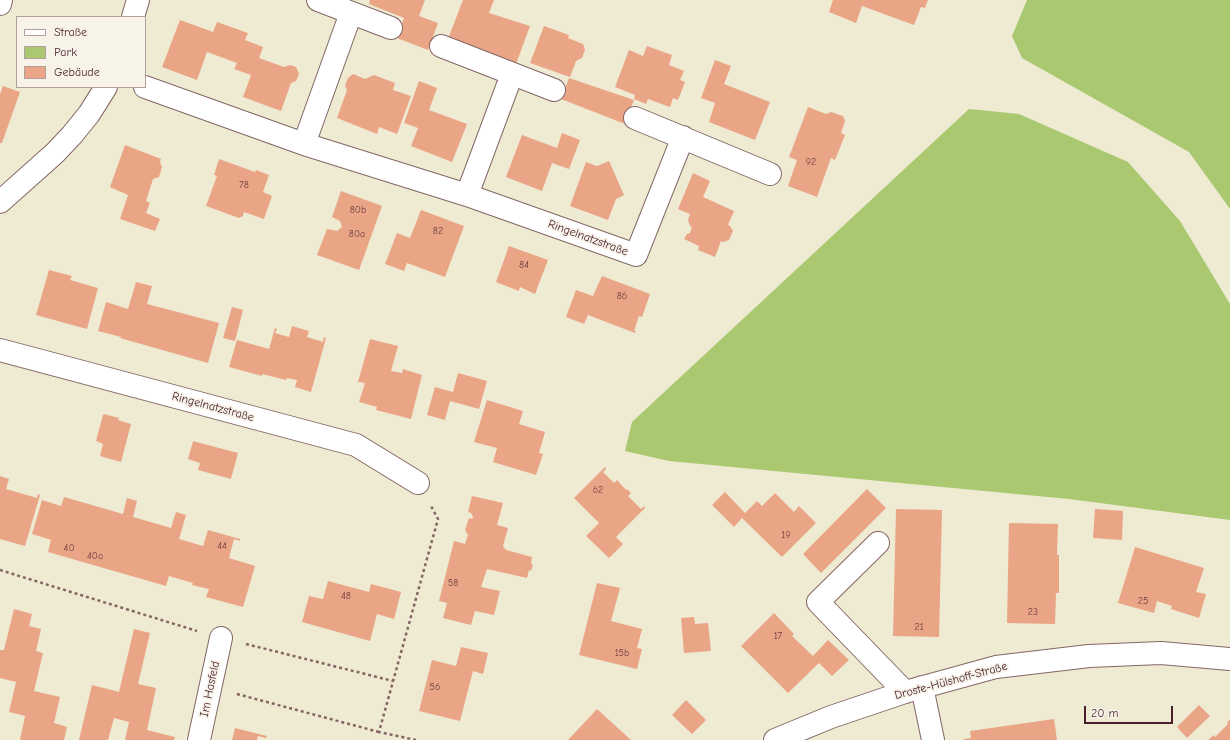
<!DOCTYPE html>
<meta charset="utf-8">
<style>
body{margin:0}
#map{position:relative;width:1230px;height:740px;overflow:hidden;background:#efead2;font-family:"Comic Neue",sans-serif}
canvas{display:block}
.legend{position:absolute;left:16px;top:16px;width:130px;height:72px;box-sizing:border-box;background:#f7f3e8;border:1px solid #b29e9c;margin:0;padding:5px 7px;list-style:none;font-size:12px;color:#4a1f2b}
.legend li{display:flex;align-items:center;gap:8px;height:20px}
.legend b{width:20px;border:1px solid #b29e9c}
.scale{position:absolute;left:1084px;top:706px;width:89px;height:18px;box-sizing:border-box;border:2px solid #4a1f2b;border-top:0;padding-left:5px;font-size:12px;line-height:14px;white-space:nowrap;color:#4a1f2b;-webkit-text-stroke:3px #f7f3e8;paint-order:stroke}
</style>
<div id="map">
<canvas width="1230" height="740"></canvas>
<ul class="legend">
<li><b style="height:5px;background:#fff"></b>Straße</li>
<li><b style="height:11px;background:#a9c86f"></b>Park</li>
<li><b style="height:11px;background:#eaa587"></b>Gebäude</li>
</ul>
<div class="scale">20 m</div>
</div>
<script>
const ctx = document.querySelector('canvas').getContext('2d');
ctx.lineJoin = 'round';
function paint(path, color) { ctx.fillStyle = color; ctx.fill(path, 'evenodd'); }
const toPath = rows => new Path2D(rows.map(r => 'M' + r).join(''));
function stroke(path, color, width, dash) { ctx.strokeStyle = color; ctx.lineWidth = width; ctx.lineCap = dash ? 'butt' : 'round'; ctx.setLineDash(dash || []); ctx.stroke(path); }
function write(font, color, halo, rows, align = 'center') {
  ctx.font = font + ' "Comic Neue",sans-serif'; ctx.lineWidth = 3.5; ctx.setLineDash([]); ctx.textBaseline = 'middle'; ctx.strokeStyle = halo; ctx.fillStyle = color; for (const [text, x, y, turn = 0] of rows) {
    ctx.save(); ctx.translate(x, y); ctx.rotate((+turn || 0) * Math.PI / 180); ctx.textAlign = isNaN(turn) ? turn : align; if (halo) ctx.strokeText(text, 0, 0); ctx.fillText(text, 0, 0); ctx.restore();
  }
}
const green = toPath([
 [1027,0,1230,0,1230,209,1189,152,1022,58,1012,36],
 [969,109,1019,114,1128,162,1180,221,1230,304,1230,520,1069,499,669,461,625,451,632,422]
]);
const building = toPath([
 [370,0,425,0,419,16,438,23,428,50,397,38,404,18,369,4],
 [463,0,494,0,489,13,530,26,516,64,448,39],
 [833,0,928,0,925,8,921,7,914,25,862,6,856,23,829,12],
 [180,20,213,32,217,22,248,33,245,40,263,47,259,58,284,67,290,65,296,67,299,74,296,81,291,83,281,111,243,97,251,75,234,69,237,63,207,52,197,80,162,67],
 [544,26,569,35,568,38,583,44,585,50,582,58,576,61,570,77,530,63],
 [647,46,672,55,669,65,684,71,680,80,685,82,678,100,673,98,670,107,648,99,646,104,634,99,635,95,615,87,629,50,643,56],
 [715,60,731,66,724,84,770,102,755,140,709,122,715,103,701,98],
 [353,74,365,79,374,75,395,83,393,90,411,96,397,134,379,127,377,134,337,118,347,90,345,86,348,78],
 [569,78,634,100,625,124,561,99],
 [419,81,437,88,429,110,467,124,452,162,411,146,418,128,404,123],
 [3,86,20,92,2,143,0,143,0,94],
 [808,107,826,114,831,112,843,116,845,121,841,133,845,135,835,160,831,158,817,197,788,186,797,160,789,157],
 [562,133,580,140,569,169,552,163,542,191,506,177,522,135,557,148],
 [125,145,161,159,160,162,162,167,159,177,153,179,146,201,150,203,146,213,160,219,155,231,120,219,128,195,110,187],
 [219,159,255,172,256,170,269,175,263,192,272,196,264,219,244,212,243,216,239,218,206,206,217,176,214,175],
 [609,161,624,195,616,199,608,220,570,206,586,162,597,166],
 [693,173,710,181,703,197,734,211,728,225,730,226,733,231,729,240,723,242,721,241,715,257,698,250,699,246,684,239,687,234,690,233,692,227,690,226,688,220,690,214,678,209],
 [341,191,382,206,359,270,317,255,327,229,337,231,342,227,340,221,332,217],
 [421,210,464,226,445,277,407,263,404,271,385,264,397,233,410,238],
 [509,246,548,260,535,294,520,287,519,291,496,282],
 [49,270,72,276,70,280,98,288,87,329,36,315],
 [602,276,650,294,642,317,639,316,634,331,636,331,635,333,588,315,584,324,566,317,576,290,593,296],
 [136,282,152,286,147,304,219,323,208,363,120,338,121,337,98,331,106,302,128,309],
 [232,307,243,310,235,341,223,338],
 [292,326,309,331,307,337,323,342,324,337,326,338,311,392,295,387,297,380,287,378,286,380,262,374,262,376,229,367,237,340,269,349,275,328,277,329,275,333,289,337],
 [370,339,398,346,391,371,402,373,403,369,422,375,411,419,376,410,377,407,359,402,365,383,358,382],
 [458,373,487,381,479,409,450,401,445,420,427,415,435,387,453,392],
 [487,400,523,411,519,424,545,432,539,453,543,454,536,475,493,462,497,448,474,442],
 [104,414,119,418,118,420,131,424,121,462,100,456,103,444,96,441,103,415],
 [193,441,238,453,231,479,198,470,200,463,188,459],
 [605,467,606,469,603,472,614,483,617,480,626,490,627,489,631,493,628,496,641,509,644,506,645,508,616,537,623,544,609,558,586,536,599,523,574,498],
 [0,476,9,479,6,489,37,498,38,494,40,495,25,546,0,539],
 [867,489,886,508,821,573,803,554],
 [725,492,745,513,757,501,762,506,775,493,794,512,799,506,816,523,782,557,742,518,734,527,712,505],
 [472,496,503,503,497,525,508,528,503,546,506,550,532,557,531,564,533,564,531,571,529,570,527,578,487,569,481,587,500,591,494,615,475,611,471,625,443,618,447,603,439,601,454,541,465,544,468,535,465,530,469,518,472,519,473,517,471,513,468,512],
 [64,497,123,514,127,498,137,501,133,517,171,528,176,512,186,515,179,539,203,546,208,530,240,539,240,541,234,539,229,558,255,566,243,607,206,597,209,589,192,585,193,583,169,576,166,586,48,552,51,540,32,534,42,500,61,506],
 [896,509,942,510,939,637,893,636],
 [1095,509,1123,511,1122,540,1093,538],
 [1009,523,1058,524,1057,555,1059,555,1059,593,1056,593,1055,624,1007,623],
 [1135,547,1204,568,1196,592,1206,594,1199,618,1171,609,1172,606,1157,601,1154,613,1118,603],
 [328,581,369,592,371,584,401,592,394,619,377,614,370,641,302,622,309,596,323,599],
 [597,583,620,588,611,621,642,629,637,648,642,649,637,669,579,655],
 [14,609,32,614,29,626,41,629,36,651,43,653,34,691,60,697,54,723,67,727,64,740,20,740,25,716,9,712,16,682,0,678,0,650,4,650],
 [774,613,794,634,792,636,813,656,828,640,849,660,832,676,819,663,788,693,741,646],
 [694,617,695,624,708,623,711,651,684,653,681,618],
 [134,629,150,633,138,684,156,688,147,730,175,737,174,740,125,740,129,722,114,718,108,740,79,740,92,685,119,692],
 [461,647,488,653,483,674,473,671,460,721,419,711,432,660,456,666],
 [686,700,706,720,692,734,672,715],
 [1199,705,1210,716,1187,738,1177,727],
 [597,709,631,740,568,740],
 [1054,719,1057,740,964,740,964,739,971,738,970,731],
 [1230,719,1230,740,1208,740,1214,735,1215,737,1228,724,1227,723],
 [235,728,267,736,266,738,258,736,257,740,232,740]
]);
const path = toPath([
 [0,570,197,631],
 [246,644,393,681],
 [237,694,379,732],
 [416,740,379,732,438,519,431,506]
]);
const minor = toPath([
 [318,0,391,28],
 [0,4,1,0],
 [133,17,138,0],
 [441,46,554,90],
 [145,87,304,144,467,195,636,255,683,137],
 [635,118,770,174],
 [304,144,351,13],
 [467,195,512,74],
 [0,202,55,153,72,135,89,114,106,87],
 [0,350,356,445,418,483],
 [878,543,818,602,905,692],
 [922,687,933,740],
 [199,740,221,638],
 [775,740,831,717,905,692,996,667,1089,656,1161,653,1230,659]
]);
const numberNames = [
 ["92",811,162],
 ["78",244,185],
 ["80b",358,210],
 ["82",438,231],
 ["80a",357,234],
 ["84",524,265],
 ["86",622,296],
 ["62",598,490],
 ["19",786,535],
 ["44",222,546],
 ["40",69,548],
 ["40a",95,556],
 ["58",453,583],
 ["48",346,596],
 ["25",1143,601],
 ["23",1033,612],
 ["21",919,627],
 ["17",778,636],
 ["15b",622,653],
 ["56",435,687]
];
const streetNames = [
 ["Ringelnatzstraße",588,238,20],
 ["Ringelnatzstraße",213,407,15],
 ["Droste-Hülshoff-Straße",951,681,-15],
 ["Im Hasfeld",210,689,-78]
];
paint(green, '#a9c86f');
paint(building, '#eaa587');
stroke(minor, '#846665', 24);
stroke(path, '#846665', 2.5, [3, 3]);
stroke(minor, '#fff', 22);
write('10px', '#724042', null, numberNames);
write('12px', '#4a1f2b', '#f7f3e8', streetNames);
</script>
